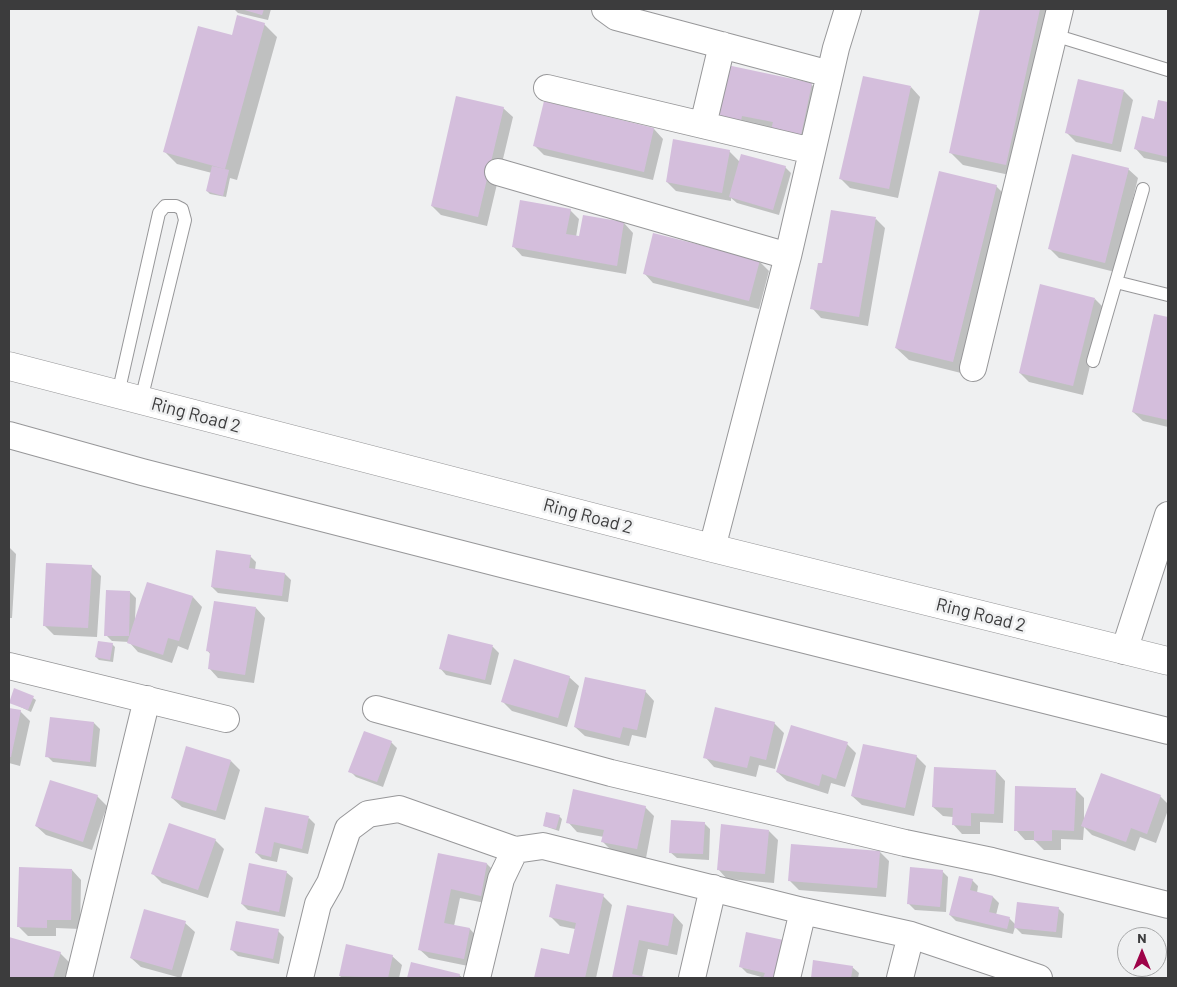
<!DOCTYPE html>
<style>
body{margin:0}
#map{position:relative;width:1177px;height:987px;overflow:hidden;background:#eff0f1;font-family:Barlow,sans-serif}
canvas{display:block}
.frame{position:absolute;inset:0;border:10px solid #3c3c3d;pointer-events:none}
.north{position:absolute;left:1117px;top:927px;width:50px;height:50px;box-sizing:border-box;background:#eff0f1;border:1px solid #a7a8a9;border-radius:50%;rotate:0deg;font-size:14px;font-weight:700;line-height:20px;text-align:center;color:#3c3c3d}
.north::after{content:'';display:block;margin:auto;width:18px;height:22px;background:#9e0349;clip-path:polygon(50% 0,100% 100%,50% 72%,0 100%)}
</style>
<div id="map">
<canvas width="1177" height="987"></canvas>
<div class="frame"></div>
<div class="north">N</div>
</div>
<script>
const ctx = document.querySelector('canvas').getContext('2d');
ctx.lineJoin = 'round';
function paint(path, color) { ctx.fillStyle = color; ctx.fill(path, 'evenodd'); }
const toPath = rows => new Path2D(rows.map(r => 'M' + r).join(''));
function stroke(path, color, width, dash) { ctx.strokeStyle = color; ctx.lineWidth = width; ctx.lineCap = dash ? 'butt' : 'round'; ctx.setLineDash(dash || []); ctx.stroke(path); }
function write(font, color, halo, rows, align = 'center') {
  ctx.font = font + ' Barlow,sans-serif'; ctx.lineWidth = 5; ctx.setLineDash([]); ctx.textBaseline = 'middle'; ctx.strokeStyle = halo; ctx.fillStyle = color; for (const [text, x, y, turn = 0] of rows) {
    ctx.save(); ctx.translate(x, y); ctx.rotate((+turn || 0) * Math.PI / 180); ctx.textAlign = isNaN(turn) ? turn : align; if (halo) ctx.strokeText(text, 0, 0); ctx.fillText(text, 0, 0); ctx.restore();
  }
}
const shadow = toPath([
 [234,9,271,9,268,20,238,13],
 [982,9,1055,9,1019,177,963,165,950,152],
 [264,24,277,37,237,180,230,178,226,197,210,194,207,191,212,173,177,164,164,151,233,36],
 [811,84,820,94,808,153,716,124],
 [911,87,920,97,898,198,850,188,840,178],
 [1124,91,1133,100,1121,152,1076,142,1067,133],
 [1159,101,1168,103,1168,163,1144,158,1135,148,1154,120],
 [503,108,513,117,487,226,441,215,432,206],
 [654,129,663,139,653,180,544,155,534,145],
 [729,151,740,162,785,167,791,173,779,215,737,203,731,198,731,201,676,191,667,182],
 [1128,169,1138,178,1115,272,1059,258,1050,249],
 [996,186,1009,199,965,374,909,360,896,348],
 [570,210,579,219,576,237,624,223,633,233,626,274,522,256,513,246],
 [876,219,885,228,868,326,821,318,812,308,823,265],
 [759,261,769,271,759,309,653,283,644,273],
 [1095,299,1104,308,1083,395,1029,382,1020,373],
 [1155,315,1168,318,1168,427,1143,421,1133,412],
 [9,547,16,554,12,618,9,618],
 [250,556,256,562,255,570,285,574,291,580,288,602,218,593,212,587],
 [91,566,101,576,97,637,54,635,44,625],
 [130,592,136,598,135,619,193,597,202,607,188,650,178,646,172,663,138,652,129,642,112,641,106,635],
 [256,608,265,618,254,683,218,678,209,668,211,655,207,650],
 [449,636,493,647,499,653,491,685,446,675,440,668],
 [112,644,115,647,113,662,99,660,96,657],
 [569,677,579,686,567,727,512,711,503,702],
 [645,691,654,701,646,738,632,735,629,746,585,736,575,727],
 [33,698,36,700,31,712,10,702],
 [9,709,20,711,30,721,20,766,9,763],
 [94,723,100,729,96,767,53,762,47,756],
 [774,723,784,733,775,769,759,765,756,777,714,767,705,757],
 [391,742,397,748,383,787,356,777,350,771],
 [847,744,856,753,845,787,831,783,828,794,787,781,777,772],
 [916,756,926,766,914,816,862,805,852,796],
 [231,761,240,770,225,820,182,807,172,798],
 [996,771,1005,781,1003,823,980,822,980,834,962,834,953,824,953,817,943,816,933,807],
 [1075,789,1084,798,1084,820,1160,796,1168,804,1168,810,1156,843,1140,837,1135,851,1092,835,1084,827,1083,840,1061,839,1061,850,1044,850,1034,840,1025,840,1016,830],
 [97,796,107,806,92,850,46,835,36,826],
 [645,807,654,816,646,858,612,851,603,842,604,837,577,832,568,822],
 [559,816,562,819,559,831,544,826],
 [309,818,315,824,308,854,280,848,277,862,262,859,256,853],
 [704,823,710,829,709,860,677,858,670,852],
 [769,831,778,840,774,883,727,879,718,869],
 [215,840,224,849,208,898,162,883,153,874],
 [880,852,889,861,886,897,799,890,790,881],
 [439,854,487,864,496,873,490,904,460,898,454,926,470,929,479,939,473,967,429,958,419,949],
 [72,870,81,880,80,929,56,928,56,936,28,936,18,926],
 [942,871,948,877,946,912,915,910,909,904],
 [286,872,293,878,285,917,248,910,242,904],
 [972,880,978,886,977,893,993,897,999,903,996,915,1009,918,1016,925,1058,908,1064,914,1062,938,1022,934,1015,927,1013,934,956,921,950,915],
 [603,896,612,905,596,978,535,978,541,950,570,955,575,929,560,926,551,917],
 [628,906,674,915,683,925,677,955,648,949,642,977,648,978,613,978],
 [185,923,195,932,181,978,141,967,131,958],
 [278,931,284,937,279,964,238,956,232,950],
 [10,939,60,953,69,962,65,978,9,978],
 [392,956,402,965,399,978,342,978,340,976],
 [815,962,852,967,859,973,858,978,812,978],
 [412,963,459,975,463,978,409,978],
 [741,967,792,978,765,978,747,973]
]);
const building = toPath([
 [241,9,264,9,262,15],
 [980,9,1040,9,1006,165,949,153],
 [237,15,265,23,225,169,163,152,198,26,232,35],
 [727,65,812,83,799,145,769,138,773,122,742,116,739,129,715,124],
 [863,76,911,86,889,189,839,179],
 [1078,79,1124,90,1112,144,1065,133],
 [456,96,504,107,478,217,431,206],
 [1158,100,1168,102,1168,157,1134,149,1142,116,1154,119],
 [544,101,654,128,644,172,533,146],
 [673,139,730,150,722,193,666,182],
 [741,154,786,166,773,210,729,197],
 [1072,154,1129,168,1105,263,1048,249],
 [212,166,229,170,223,196,206,191],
 [939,171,997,185,953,362,895,348],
 [520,200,571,209,566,234,579,236,583,215,624,222,617,266,512,247],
 [831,210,876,217,859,317,810,309,818,263,822,263],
 [653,233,760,260,749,301,643,274],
 [1040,284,1095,298,1073,386,1019,373],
 [1154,314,1168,317,1168,420,1132,412],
 [216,550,251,555,249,568,285,573,282,596,211,587],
 [46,563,92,565,88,628,43,626],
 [147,582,193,596,179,641,168,638,163,655,127,643],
 [106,590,130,591,129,636,104,636],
 [214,601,256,607,245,675,208,669,210,652,206,651],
 [448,634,493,645,485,680,439,669],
 [98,641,113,643,110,660,95,657],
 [514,659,570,676,558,718,501,702],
 [585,677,646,690,637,730,623,727,620,738,574,727],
 [14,688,34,696,28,710,9,703],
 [715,707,775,722,766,760,750,756,747,768,703,758],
 [9,708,21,710,11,757,9,757],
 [50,717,94,722,90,762,45,757],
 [791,725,848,742,836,779,822,774,819,786,776,772],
 [364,731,392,741,377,782,348,772],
 [863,744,917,755,905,808,851,796],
 [186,746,231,760,216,811,171,798],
 [934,767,996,770,994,814,971,813,971,826,952,825,953,808,932,807],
 [1101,773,1161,795,1147,834,1131,828,1126,842,1081,826],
 [50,780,98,795,83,842,35,826],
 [1015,786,1076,788,1074,831,1052,830,1052,841,1034,841,1034,831,1014,831],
 [573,789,646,806,637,849,601,842,604,830,566,823],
 [265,807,309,816,302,849,274,842,271,857,255,853],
 [546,812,560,815,556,829,543,826],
 [671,820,705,822,703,854,669,853],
 [169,823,216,839,198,890,151,874],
 [721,824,769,830,765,874,717,870],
 [791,844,880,851,877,888,788,881],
 [438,853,487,863,481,896,451,889,444,923,470,928,464,959,418,950],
 [249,863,287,871,279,912,241,904],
 [19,867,72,869,71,920,47,920,47,928,17,927],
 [910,867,943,870,940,907,907,904],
 [959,876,973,879,970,890,993,896,989,912,1010,917,1007,929,949,915],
 [556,884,604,894,585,978,534,978,541,948,569,954,576,923,549,917],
 [1017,902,1059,907,1056,932,1014,928],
 [627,905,674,914,668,946,639,940,632,974,650,978,612,978],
 [144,909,186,921,172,970,130,958],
 [236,921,279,929,273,959,230,950],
 [746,932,793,942,785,978,763,978,765,973,739,967],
 [9,937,61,952,53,978,9,978],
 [346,944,393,955,388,978,339,976],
 [813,960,853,966,851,978,811,978],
 [411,962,460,974,459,978,407,978]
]);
const lane = toPath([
 [1054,35,1168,70],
 [1116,282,1168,295],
 [1093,361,1143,189],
 [118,394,159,213,165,206,176,206,182,209,185,220,141,400]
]);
const street = toPath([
 [605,9,616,17,830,74],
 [547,88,812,151],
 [703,125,722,45],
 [498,172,788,256],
 [973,368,1060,9],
 [9,435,142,472,509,566,1168,731],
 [712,548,788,256,836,48,848,9],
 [1124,651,1168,515],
 [9,666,226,719],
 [376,709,611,773,905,843,992,861,1168,905],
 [79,978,147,699],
 [300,978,318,904,330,883,348,829,368,814,399,809,515,850,543,846,803,911,911,935,1039,978],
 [477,978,501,879,515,850],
 [692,978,713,888],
 [787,978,803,911],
 [900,978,911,935]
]);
const primary = toPath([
 [9,366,712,548,1168,661]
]);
const streetNames = [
 ["Ring Road 2",196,415,15],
 ["Ring Road 2",588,516,15],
 ["Ring Road 2",981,615,14]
];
paint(shadow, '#0003');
paint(building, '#d4bedc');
stroke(lane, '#979799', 14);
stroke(street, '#979799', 28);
stroke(primary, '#979799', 29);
stroke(lane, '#fff', 12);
stroke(street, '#fff', 26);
stroke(primary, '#fff', 28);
write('18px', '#3c3c3d', '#eff0f1', streetNames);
</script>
